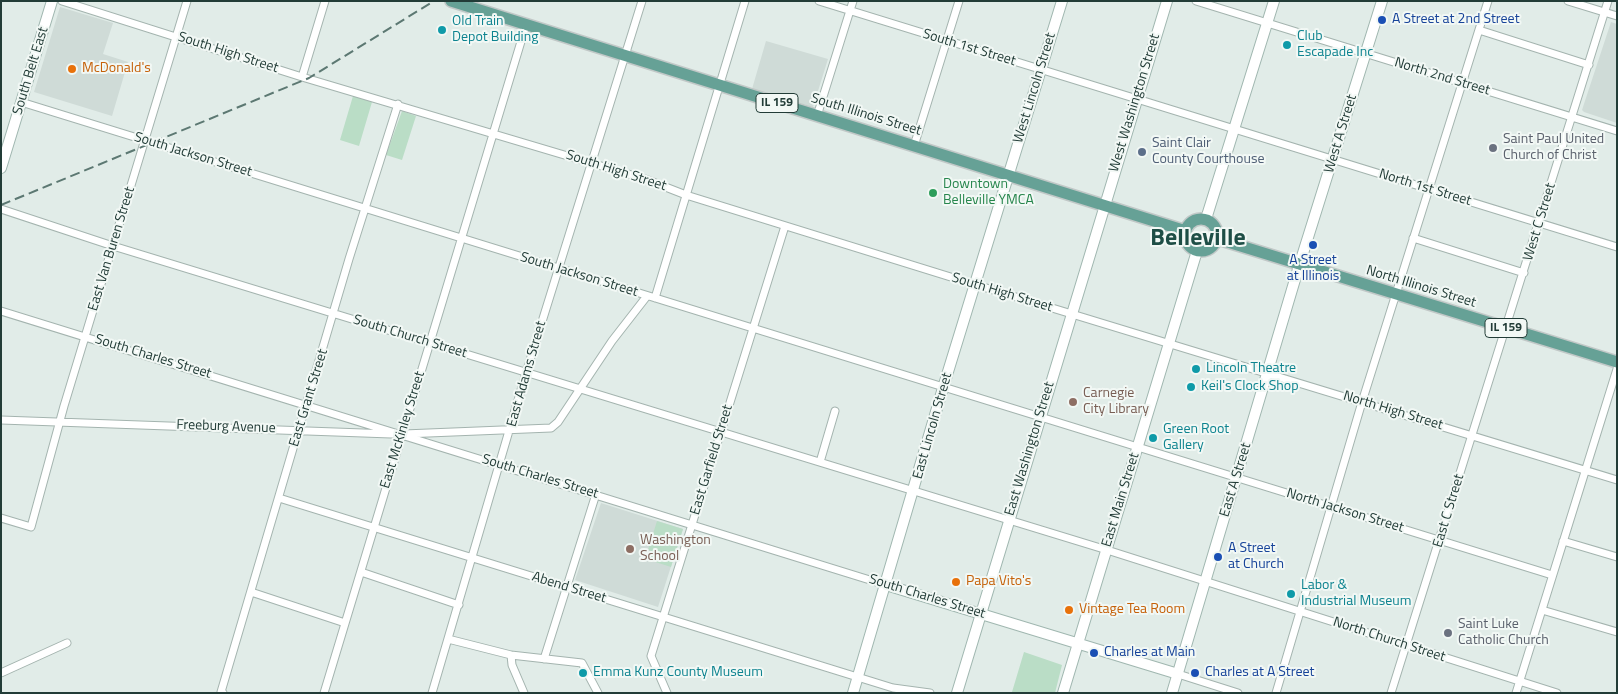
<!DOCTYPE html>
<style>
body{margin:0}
#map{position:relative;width:1618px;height:694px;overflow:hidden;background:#e1ece8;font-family:"Titillium Web",sans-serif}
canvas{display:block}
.frame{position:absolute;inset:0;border:2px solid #223c37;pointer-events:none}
</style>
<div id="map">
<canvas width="1618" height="694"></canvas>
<div class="frame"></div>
</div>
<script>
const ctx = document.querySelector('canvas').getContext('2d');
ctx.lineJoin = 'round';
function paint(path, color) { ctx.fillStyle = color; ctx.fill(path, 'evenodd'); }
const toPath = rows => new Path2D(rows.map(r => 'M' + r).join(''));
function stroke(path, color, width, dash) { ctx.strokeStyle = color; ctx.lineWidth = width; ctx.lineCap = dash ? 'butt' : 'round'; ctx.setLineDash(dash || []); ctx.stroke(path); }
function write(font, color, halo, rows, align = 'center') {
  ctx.font = font + ' "Titillium Web",sans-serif'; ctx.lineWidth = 4; ctx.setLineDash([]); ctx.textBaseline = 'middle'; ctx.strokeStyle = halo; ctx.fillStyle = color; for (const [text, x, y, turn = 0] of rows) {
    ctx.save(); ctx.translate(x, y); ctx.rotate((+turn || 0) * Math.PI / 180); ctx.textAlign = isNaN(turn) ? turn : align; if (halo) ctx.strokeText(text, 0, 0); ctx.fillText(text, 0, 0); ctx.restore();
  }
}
const built = toPath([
 [60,7,113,23,103,54,128,62,112,116,34,92],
 [1611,22,1617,24,1617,123,1584,112,1582,110],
 [766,41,828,59,813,107,752,89],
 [601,503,683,529,658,607,575,580]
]);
const green = toPath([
 [353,96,372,102,359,146,340,140],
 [402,111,416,116,402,160,386,155],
 [657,521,683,529,671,567,649,560,652,551,648,550],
 [1024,652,1062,665,1055,693,1012,692]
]);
const street = toPath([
 [62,1,302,77,645,179,686,195,970,283,1617,480],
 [819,1,1617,247],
 [1196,1,1617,131],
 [1568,1,1617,16],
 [1479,30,1589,65],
 [302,77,325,1],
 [21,102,1552,575],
 [817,116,853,1],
 [914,146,959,1],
 [1,209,113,246,1107,550,1557,693],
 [1413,238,1524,273],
 [655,298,745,1],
 [1,311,886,585],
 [1,420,391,434],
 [404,434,551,428,558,422,612,341,647,296],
 [820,462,835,411],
 [279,498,893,688,930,693],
 [1,518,31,527,64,406,187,1],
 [1563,541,1617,557],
 [361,572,459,605],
 [251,592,345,623],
 [1542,610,1617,632],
 [448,639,511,655,582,663,598,693],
 [511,655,512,665,524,693],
 [544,659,596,494],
 [1,673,67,643],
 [1178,674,1238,693],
 [223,693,221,692,349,259,398,104],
 [324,693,526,25],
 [432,693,526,373,642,1],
 [667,693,651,656,785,226],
 [1276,693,1362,402,1488,1],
 [1391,693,1608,1],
 [1516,693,1617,369]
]);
const secondary = toPath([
 [1,168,52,1],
 [1206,219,1274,1],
 [886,585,1178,674],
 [853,693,943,388,1062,1],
 [957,693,1167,1],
 [1063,693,1197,251],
 [1172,693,1299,266,1382,1]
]);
const primary = toPath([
 [451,1,1186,231],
 '1185 235a16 16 0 1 1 32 0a16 16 0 1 1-32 0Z',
 [1218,239,1617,362]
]);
const rail = toPath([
 [1,205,309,78,434,1]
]);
const markers = [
 [1382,20,5,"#1a4fb4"],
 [442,30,5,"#0f9aa8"],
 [1287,45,5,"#0f9aa8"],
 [72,69,5,"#e8710a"],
 [1493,148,5,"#6b7280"],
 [1142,152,5,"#5c6f8a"],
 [933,193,5,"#2e9e5b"],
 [1313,245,5,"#1a4fb4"],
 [1196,369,5,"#0f9aa8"],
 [1191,387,5,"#0f9aa8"],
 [1073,402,5,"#8d6e63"],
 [1153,438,5,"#0f9aa8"],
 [630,549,5,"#8d6e63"],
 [1218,557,5,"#1a4fb4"],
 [956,582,5,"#e8710a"],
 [1291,594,5,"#0f9aa8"],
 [1069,610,5,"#e8710a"],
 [1448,633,5,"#6b7280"],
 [1094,653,5,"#1a4fb4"],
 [583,673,5,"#0f9aa8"],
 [1195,673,5,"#1a4fb4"]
];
const shields = [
 [777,103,42],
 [1506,328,42]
];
const shieldNames = [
 ["IL 159",777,103],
 ["IL 159",1506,328]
];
const transitNames = [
 ["A Street at 2nd Street",1392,20],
 ["A Street",1313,261,"center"],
 ["at Illinois",1313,277,"center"],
 ["A Street",1228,549],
 ["at Church",1228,565],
 ["Charles at Main",1104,653],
 ["Charles at A Street",1205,673]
];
const cultureNames = [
 ["Old Train",452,22],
 ["Depot Building",452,38],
 ["Club",1297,37],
 ["Escapade Inc",1297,53],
 ["Lincoln Theatre",1206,369],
 ["Keil's Clock Shop",1201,387],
 ["Green Root",1163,430],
 ["Gallery",1163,446],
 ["Labor &",1301,586],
 ["Industrial Museum",1301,602],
 ["Emma Kunz County Museum",593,673]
];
const streetNames = [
 ["South 1st Street",969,48,17],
 ["South High Street",228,53,18],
 ["South Belt East",31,71,-73],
 ["North 2nd Street",1442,77,17],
 ["West Lincoln Street",1035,88,-73],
 ["West Washington Street",1135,103,-73],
 ["South Illinois Street",866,115,17],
 ["West A Street",1341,134,-73],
 ["South Jackson Street",193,155,17],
 ["South High Street",616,171,18],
 ["North 1st Street",1425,188,17],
 ["West C Street",1540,222,-73],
 ["East Van Buren Street",112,249,-73],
 ["South Jackson Street",579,275,17],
 ["North Illinois Street",1421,287,17],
 ["South High Street",1002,293,17],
 ["South Church Street",410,337,17],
 ["South Charles Street",153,357,17],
 ["East Adams Street",527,374,-74],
 ["East Grant Street",309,398,-73],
 ["North High Street",1393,411,17],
 ["East Lincoln Street",933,426,-74],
 ["Freeburg Avenue",226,427,2],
 ["East McKinley Street",403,430,-73],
 ["East Washington Street",1030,449,-73],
 ["East Garfield Street",712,460,-73],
 ["South Charles Street",540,477,17],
 ["East A Street",1236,480,-73],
 ["East Main Street",1121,500,-73],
 ["North Jackson Street",1345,511,17],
 ["East C Street",1449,511,-73],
 ["Abend Street",569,588,17],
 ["South Charles Street",927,597,17],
 ["North Church Street",1389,640,18]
];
const foodNames = [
 ["McDonald's",82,69],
 ["Papa Vito's",966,582],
 ["Vintage Tea Room",1079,610]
];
const worshipNames = [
 ["Saint Paul United",1503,140],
 ["Church of Christ",1503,156],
 ["Saint Luke",1458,625],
 ["Catholic Church",1458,641]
];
const serviceNames = [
 ["Saint Clair",1152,144],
 ["County Courthouse",1152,160]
];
const leisureNames = [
 ["Downtown",943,185],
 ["Belleville YMCA",943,201]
];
const educationNames = [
 ["Carnegie",1083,394],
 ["City Library",1083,410],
 ["Washington",640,541],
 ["School",640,557]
];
const townNames = [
 ["Belleville",1198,239]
];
paint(built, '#cfdbd7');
paint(green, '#baddc6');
stroke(street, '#a4b4af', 9);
stroke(secondary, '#a0b7b0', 12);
stroke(primary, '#c1c8c7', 14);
stroke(street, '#fff', 7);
stroke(secondary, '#fff', 10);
stroke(primary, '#66a196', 11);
stroke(rail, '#5c7872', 2, [10, 5]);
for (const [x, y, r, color] of markers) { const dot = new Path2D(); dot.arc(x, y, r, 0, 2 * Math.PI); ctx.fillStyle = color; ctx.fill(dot); stroke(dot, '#f2f8f5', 2); }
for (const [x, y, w] of shields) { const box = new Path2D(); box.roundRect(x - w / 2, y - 9.5, w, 19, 4); ctx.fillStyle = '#f2f8f5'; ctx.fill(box); stroke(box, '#223c37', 1); }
write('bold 12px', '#223c37', null, shieldNames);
write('14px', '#164399', '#f2f8f5', transitNames, 'left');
write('14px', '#0d838f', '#f2f8f5', cultureNames, 'left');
write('14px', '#223c37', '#f2f8f5', streetNames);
write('14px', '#c56008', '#f2f8f5', foodNames, 'left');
write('14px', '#5b616d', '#f2f8f5', worshipNames, 'left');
write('14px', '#4e5e75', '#f2f8f5', serviceNames, 'left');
write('14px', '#27864d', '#f2f8f5', leisureNames, 'left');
write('14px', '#785e54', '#f2f8f5', educationNames, 'left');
write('bold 24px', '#1e4e46', '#f2f8f5', townNames);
</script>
